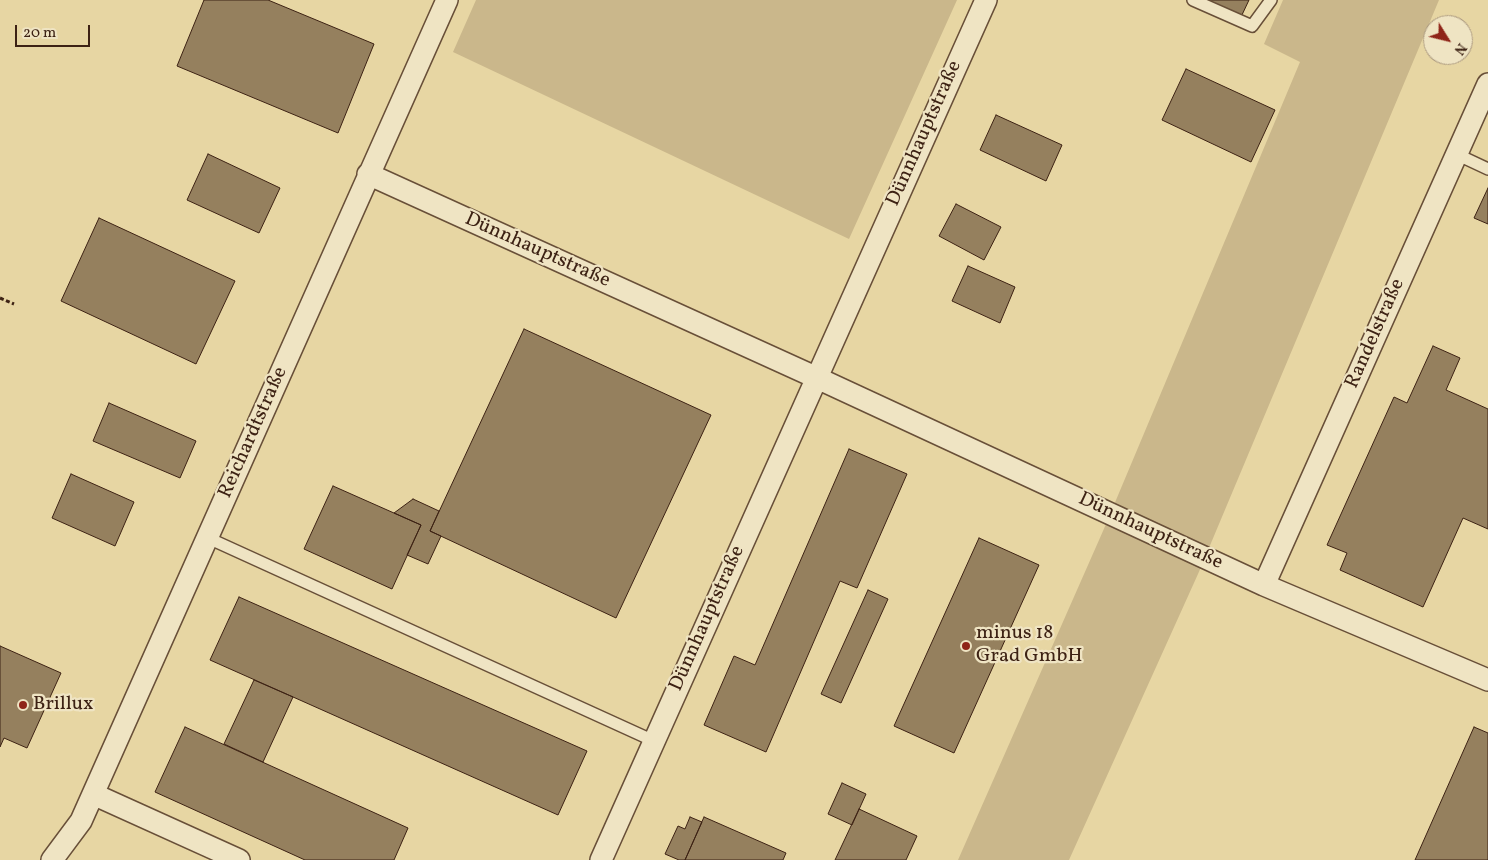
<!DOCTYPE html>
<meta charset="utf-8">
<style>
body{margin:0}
#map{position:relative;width:1488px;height:860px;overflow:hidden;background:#e7d6a3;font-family:Vollkorn,serif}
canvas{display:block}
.north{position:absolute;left:1423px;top:15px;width:50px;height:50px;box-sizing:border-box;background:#efe4c3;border:1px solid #a8967d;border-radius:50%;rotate:126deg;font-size:14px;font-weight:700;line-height:20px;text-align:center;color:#3d2214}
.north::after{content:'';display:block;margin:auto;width:18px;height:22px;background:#8f2418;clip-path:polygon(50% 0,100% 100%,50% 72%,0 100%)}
.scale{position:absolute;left:15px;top:25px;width:75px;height:22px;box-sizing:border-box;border:2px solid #3d2214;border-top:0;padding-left:6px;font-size:15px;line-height:18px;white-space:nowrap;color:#3d2214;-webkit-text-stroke:4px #efe4c3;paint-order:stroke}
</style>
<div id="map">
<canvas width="1488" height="860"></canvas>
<div class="north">N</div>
<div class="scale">20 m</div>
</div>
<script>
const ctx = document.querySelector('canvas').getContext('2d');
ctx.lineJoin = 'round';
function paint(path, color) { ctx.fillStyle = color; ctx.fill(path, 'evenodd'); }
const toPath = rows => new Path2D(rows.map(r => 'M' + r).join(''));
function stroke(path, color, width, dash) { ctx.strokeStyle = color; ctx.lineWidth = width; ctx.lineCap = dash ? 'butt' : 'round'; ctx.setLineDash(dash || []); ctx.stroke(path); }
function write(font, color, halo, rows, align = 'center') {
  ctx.font = font + ' Vollkorn,serif'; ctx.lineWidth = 4.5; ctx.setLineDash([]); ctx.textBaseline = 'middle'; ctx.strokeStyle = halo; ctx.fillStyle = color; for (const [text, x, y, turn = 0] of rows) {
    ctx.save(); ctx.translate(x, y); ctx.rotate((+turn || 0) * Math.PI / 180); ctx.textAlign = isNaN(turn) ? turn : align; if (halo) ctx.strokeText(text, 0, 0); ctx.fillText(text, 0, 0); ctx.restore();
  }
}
const green = toPath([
 [476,0,957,0,849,239,453,52],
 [1283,0,1439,0,1198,574,1069,860,958,860,1103,531,1300,62,1264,44]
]);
const building = toPath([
 [204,0,268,0,374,44,338,133,177,66,204,0],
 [1204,0,1249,0,1241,17,1204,0],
 [1186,69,1275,110,1251,162,1162,120,1186,69],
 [996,115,1062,145,1046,181,980,150,996,115],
 [208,154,280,188,259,233,187,200,208,154],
 [1488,188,1488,224,1474,218,1488,188],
 [956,204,1001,227,984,260,939,236,956,204],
 [99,218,235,281,196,364,61,301,99,218],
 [968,266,1015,287,1000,323,952,301,968,266],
 [524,329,711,415,616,618,430,531,524,329],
 [1433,346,1460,358,1446,390,1488,409,1488,529,1463,518,1423,607,1340,570,1347,553,1327,545,1394,397,1407,403,1433,346],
 [109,403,196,441,180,478,93,441,109,403],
 [849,449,907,474,857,588,840,581,766,752,704,725,734,656,755,665,849,449],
 [71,474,134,502,115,546,52,518,71,474],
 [333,486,421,525,392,589,304,549,333,486],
 [413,499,439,511,430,531,441,536,428,564,407,555,421,525,394,513,413,499],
 [979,538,1039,565,954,753,894,726,979,538],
 [868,590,888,599,841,703,821,694,868,590],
 [239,597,587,751,558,815,210,660,239,597],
 [0,646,61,673,27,748,4,738,0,747,0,646],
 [254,680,293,697,263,762,224,744,254,680],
 [185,727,408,828,394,860,305,860,155,792,185,727],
 [1474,727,1488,733,1488,860,1415,860,1474,727],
 [842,783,866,794,852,825,828,814,842,783],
 [859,809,917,836,906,860,835,860,859,809],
 [690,817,702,822,685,860,679,860,665,854,678,826,685,829,690,817],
 [704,817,786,853,783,860,685,860,704,817]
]);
const path = toPath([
 [0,298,14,304]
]);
const service = toPath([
 [1193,0,1252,26,1271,0],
 [1456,154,1488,169],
 [208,538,654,741]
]);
const minor = toPath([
 [368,174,815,377,1264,585,1488,680],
 [1264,585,1488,84],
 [93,794,239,860],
 [52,860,81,821,447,0],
 [601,860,986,0]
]);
const markers = [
 [966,646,5,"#8f2418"],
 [23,705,5,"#8f2418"]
];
const streetNames = [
 ["Dünnhauptstraße",925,134,-66],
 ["Dünnhauptstraße",537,251,24],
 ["Randelstraße",1376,334,-66],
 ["Reichardtstraße",254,433,-66],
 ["Dünnhauptstraße",1150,532,25],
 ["Dünnhauptstraße",708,619,-66]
];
const poiNames = [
 ["minus 18",976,634],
 ["Grad GmbH",976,657],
 ["Brillux",33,705]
];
paint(green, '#cab78b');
paint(building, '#95805e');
stroke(building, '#3d2214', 1);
stroke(service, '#684f38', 14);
stroke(minor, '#684f38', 24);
stroke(path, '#3d2214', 3, [4, 2.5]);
stroke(service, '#efe4c3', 11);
stroke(minor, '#efe4c3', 21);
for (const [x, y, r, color] of markers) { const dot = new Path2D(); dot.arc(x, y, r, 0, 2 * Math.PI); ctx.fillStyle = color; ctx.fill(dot); stroke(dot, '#efe4c3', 2); }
write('20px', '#3d2214', '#efe4c3', streetNames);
write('20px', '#3d2214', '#efe4c3', poiNames, 'left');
</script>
